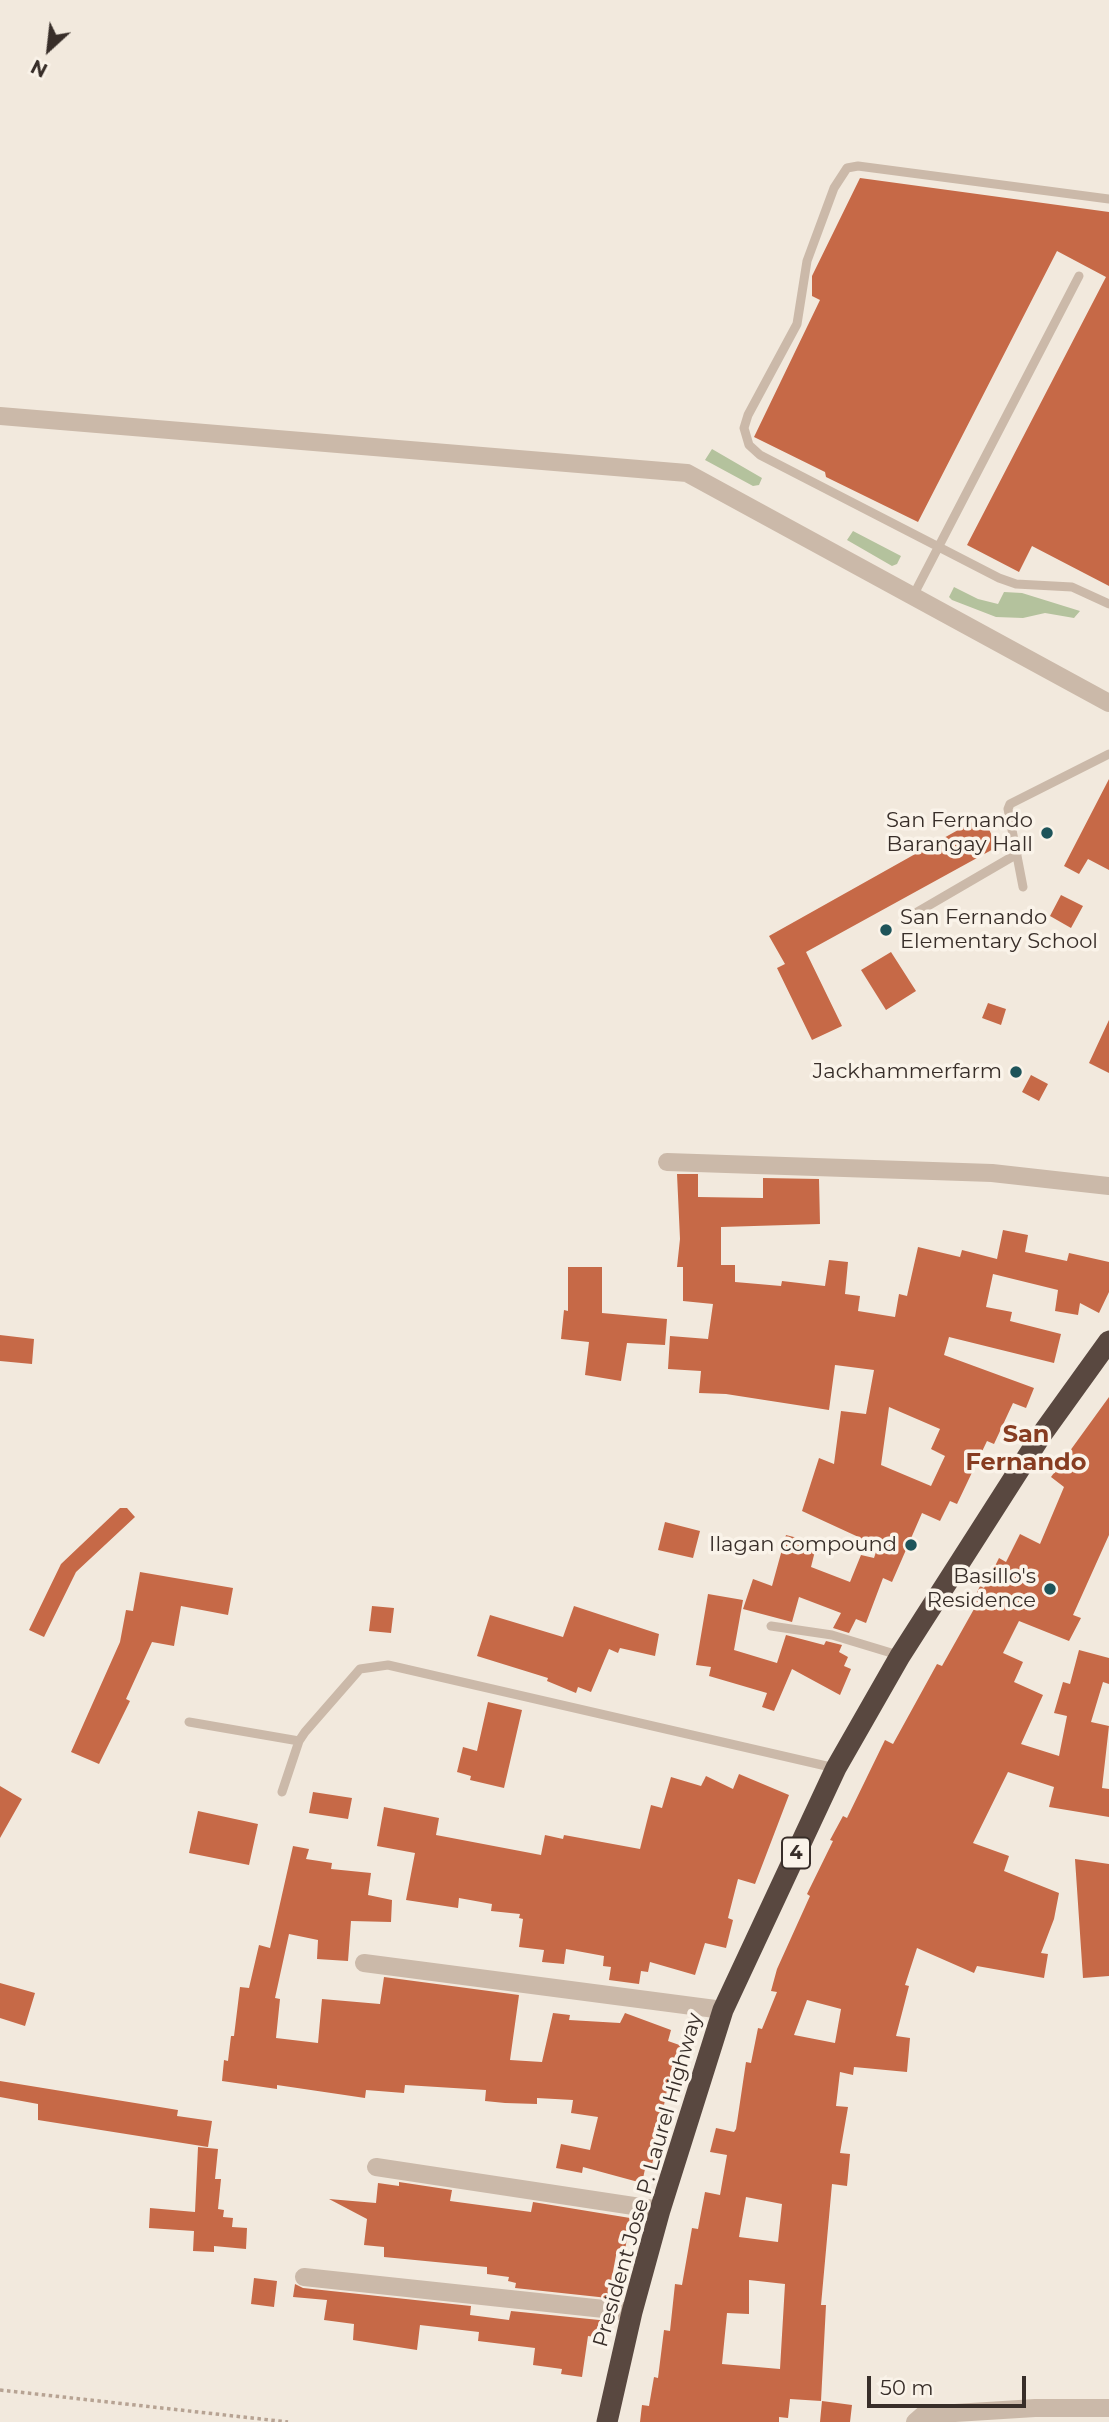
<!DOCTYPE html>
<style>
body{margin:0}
#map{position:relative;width:1109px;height:2422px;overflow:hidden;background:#f2e9dd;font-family:Montserrat,sans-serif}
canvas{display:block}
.north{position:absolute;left:14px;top:14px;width:70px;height:70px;-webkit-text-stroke:5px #faf3e9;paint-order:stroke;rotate:207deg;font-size:19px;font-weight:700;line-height:28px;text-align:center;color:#382e29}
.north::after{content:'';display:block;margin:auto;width:24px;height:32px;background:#382e29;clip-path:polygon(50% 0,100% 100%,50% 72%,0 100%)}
.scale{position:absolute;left:867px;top:2376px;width:159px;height:32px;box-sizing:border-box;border:4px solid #382e29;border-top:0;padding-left:9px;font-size:21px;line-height:24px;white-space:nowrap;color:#382e29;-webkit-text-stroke:5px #faf3e9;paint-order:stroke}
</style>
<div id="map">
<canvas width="1109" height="2422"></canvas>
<div class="north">N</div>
<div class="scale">50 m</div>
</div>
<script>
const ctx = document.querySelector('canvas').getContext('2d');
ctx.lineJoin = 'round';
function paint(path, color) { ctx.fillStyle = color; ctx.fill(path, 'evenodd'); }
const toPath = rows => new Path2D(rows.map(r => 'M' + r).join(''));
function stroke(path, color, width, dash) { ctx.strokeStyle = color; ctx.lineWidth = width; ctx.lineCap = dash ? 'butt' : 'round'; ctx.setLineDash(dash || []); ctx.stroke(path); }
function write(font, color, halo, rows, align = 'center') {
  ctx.font = font + ' Montserrat,sans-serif'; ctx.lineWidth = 7; ctx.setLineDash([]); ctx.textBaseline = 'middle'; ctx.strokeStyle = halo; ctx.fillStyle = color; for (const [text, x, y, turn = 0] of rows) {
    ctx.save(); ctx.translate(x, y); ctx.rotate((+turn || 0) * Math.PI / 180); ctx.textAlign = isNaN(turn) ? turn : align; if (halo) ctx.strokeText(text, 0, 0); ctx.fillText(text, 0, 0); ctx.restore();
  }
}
const green = toPath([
 [712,449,762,478,759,485,753,486,705,460],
 [853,531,901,556,897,564,892,566,847,540],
 [954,587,978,599,998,604,1004,592,1022,593,1080,611,1074,618,1045,613,1023,618,996,617,952,600,949,597]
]);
const building = toPath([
 [860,178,1109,212,1109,586,1032,546,1019,572,967,545,1106,277,1057,251,918,522,826,477,825,472,754,437,820,300,812,296,812,276],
 [1109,779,1109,870,1088,859,1079,874,1064,866],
 [983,816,997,847,806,952,842,1026,812,1040,777,968,785,964,769,936],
 [1061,895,1083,906,1071,928,1050,916],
 [891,952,916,991,886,1010,861,970],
 [988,1003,1006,1009,1001,1025,982,1018],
 [1109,1020,1109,1073,1089,1063],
 [1031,1075,1048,1084,1039,1101,1022,1092],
 [677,1174,698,1174,698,1197,763,1198,763,1178,819,1179,820,1224,721,1227,721,1265,735,1265,735,1282,781,1286,782,1281,825,1286,829,1260,848,1262,845,1294,860,1296,858,1311,895,1317,899,1294,907,1296,918,1247,960,1257,962,1250,997,1259,1003,1230,1028,1235,1025,1252,1067,1261,1069,1253,1109,1262,1109,1292,1099,1313,1080,1303,1078,1315,1055,1311,1058,1290,993,1274,986,1307,1012,1312,1010,1321,1061,1334,1054,1363,949,1337,944,1355,1034,1388,1026,1408,1013,1403,994,1444,987,1441,957,1504,950,1501,940,1521,922,1513,892,1582,883,1578,866,1623,856,1619,849,1633,833,1628,841,1613,799,1597,792,1622,743,1609,753,1579,772,1586,786,1535,817,1543,811,1567,850,1582,861,1555,874,1558,878,1546,802,1511,819,1458,834,1464,841,1411,866,1414,874,1370,835,1365,829,1410,726,1394,699,1393,701,1371,668,1369,670,1336,708,1339,713,1304,683,1301,683,1267,677,1267,680,1239],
 [889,1407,940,1429,931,1449,945,1456,931,1486,881,1465],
 [568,1267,602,1267,602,1313,667,1319,665,1345,627,1343,621,1381,585,1375,589,1342,561,1339,564,1310,568,1311],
 [0,1335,34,1339,32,1364,0,1361],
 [1109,1397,1109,1535,1073,1615,1081,1618,1069,1641,1019,1621,1003,1653,1023,1662,1014,1682,1043,1695,1021,1744,1059,1756,1067,1716,1054,1713,1063,1682,1070,1684,1079,1650,1109,1658,1109,1684,1103,1682,1091,1722,1109,1726,1102,1788,1109,1789,1109,1817,1049,1807,1054,1787,1008,1772,973,1843,1009,1856,1004,1871,1059,1893,1054,1919,1041,1953,1048,1954,1044,1978,977,1966,974,1973,917,1948,905,1985,909,1986,896,2036,910,2038,907,2072,854,2067,853,2075,840,2072,836,2106,848,2107,840,2153,850,2154,847,2186,832,2184,821,2305,826,2305,821,2401,790,2399,788,2418,779,2417,779,2422,640,2422,642,2405,649,2406,654,2377,658,2378,664,2330,670,2331,675,2284,682,2285,692,2228,698,2229,705,2192,720,2195,727,2155,710,2152,716,2128,734,2132,736,2129,746,2062,751,2063,758,2028,762,2029,777,1992,771,1991,777,1969,810,1896,807,1894,833,1841,830,1840,843,1816,847,1818,885,1740,893,1744,937,1664,942,1666,974,1609,970,1607,980,1586,984,1588,999,1558,1006,1562,1020,1534,1040,1544,1064,1487,1051,1477],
 [807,2000,841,2009,835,2043,794,2035],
 [746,2197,782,2204,778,2242,739,2237],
 [749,2280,785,2284,780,2369,722,2364,727,2313,749,2314],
 [120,1508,127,1508,135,1517,76,1572,44,1637,29,1630,61,1564],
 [665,1522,700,1531,693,1558,658,1550],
 [140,1572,233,1588,228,1615,181,1606,174,1646,152,1642,126,1699,130,1701,99,1764,71,1752,120,1642,126,1610,133,1611],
 [708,1594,743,1600,734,1650,777,1663,786,1635,824,1645,826,1641,842,1645,839,1652,848,1657,844,1666,851,1669,840,1695,792,1669,774,1711,762,1707,767,1693,709,1676,711,1667,696,1665],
 [372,1606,394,1608,391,1633,369,1631],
 [574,1606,659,1634,655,1656,620,1648,618,1653,609,1649,591,1692,578,1687,576,1693,547,1681,548,1678,477,1656,490,1615,563,1637],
 [488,1702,522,1710,504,1788,470,1780,471,1776,457,1772,463,1747,477,1751],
 [739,1774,789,1795,755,1884,738,1879,728,1918,733,1920,726,1948,705,1943,695,1975,650,1962,648,1972,641,1971,639,1984,609,1980,611,1967,603,1966,604,1956,566,1949,564,1964,542,1962,544,1950,519,1947,523,1919,519,1918,520,1914,491,1911,492,1904,459,1898,458,1908,406,1900,415,1853,377,1846,384,1807,439,1818,436,1835,541,1855,545,1835,563,1839,564,1835,640,1849,651,1805,662,1808,671,1777,701,1786,706,1776,733,1789],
 [0,1786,22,1799,0,1838],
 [313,1792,352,1798,348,1819,309,1813],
 [198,1811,258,1824,249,1865,189,1853],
 [293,1846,309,1849,306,1859,332,1863,331,1869,371,1873,368,1895,392,1900,391,1922,351,1921,348,1961,317,1959,318,1940,289,1934,275,1998,280,1999,276,2038,318,2043,322,1999,380,2004,384,1977,519,1995,510,2060,542,2062,553,2013,570,2015,569,2020,620,2023,625,2013,671,2030,668,2041,688,2048,671,2091,667,2090,651,2170,645,2169,642,2183,583,2167,582,2173,556,2168,561,2144,590,2150,598,2117,571,2113,573,2100,537,2098,537,2104,505,2103,485,2101,486,2090,405,2085,404,2093,366,2090,365,2098,277,2085,277,2089,222,2081,224,2060,228,2061,231,2036,234,2036,240,1987,249,1988,259,1945,270,1948],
 [1075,1859,1109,1864,1109,1976,1083,1978],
 [0,1983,35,1993,25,2026,0,2018],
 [0,2081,178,2110,177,2116,212,2121,208,2147,38,2120,38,2104,0,2097],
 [198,2147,218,2149,215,2179,221,2179,218,2209,224,2210,223,2217,233,2218,232,2227,247,2228,246,2249,214,2246,214,2252,193,2251,194,2231,149,2228,150,2208,195,2212],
 [399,2182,452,2190,450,2201,531,2212,533,2202,630,2218,625,2251,617,2250,608,2298,515,2288,516,2283,508,2281,509,2277,487,2274,487,2267,384,2257,384,2247,364,2245,367,2219,329,2199,376,2203,378,2183,399,2186],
 [254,2278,277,2281,274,2307,251,2304],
 [295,2284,303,2288,471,2306,470,2315,509,2320,511,2311,609,2321,607,2339,588,2336,582,2377,561,2374,562,2369,533,2365,535,2348,478,2341,479,2332,420,2325,417,2350,353,2340,354,2324,324,2320,327,2300,293,2297],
 [822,2401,852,2405,850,2422,820,2422]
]);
const path = toPath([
 [0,2390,288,2422]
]);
const lane = toPath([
 [1109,199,858,166,847,168,834,188,807,261,797,324,748,415,744,428,749,445,760,455,999,578,1016,584,1072,587,1109,604],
 [913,596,1079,276],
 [1023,887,1008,809,1010,804,1109,754],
 [914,914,1017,854],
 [771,1626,832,1635,898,1655],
 [189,1722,299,1741],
 [282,1792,299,1741,305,1732,360,1669,388,1665,835,1768]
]);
const street = toPath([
 [0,416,687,473,1109,703],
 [667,1162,992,1173,1109,1186],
 [364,1963,723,2010],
 [376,2167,660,2210],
 [304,2277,632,2312],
 [915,2422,923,2415,1035,2408,1109,2408]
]);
const highway = toPath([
 [607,2422,632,2312,660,2210,723,2010,836,1768,900,1656,1042,1434,1109,1341]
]);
const markers = [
 [1047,833,7,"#1e545a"],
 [886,930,7,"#1e545a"],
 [1016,1072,7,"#1e545a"],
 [911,1545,7,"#1e545a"],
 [1050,1589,7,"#1e545a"]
];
const shields = [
 [796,1853,28]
];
const shieldNames = [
 ["4",796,1853]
];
const poiNames = [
 ["San Fernando",1033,821],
 ["Barangay Hall",1033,845],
 ["San Fernando",900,918,"left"],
 ["Elementary School",900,942,"left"],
 ["Jackhammerfarm",1002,1072],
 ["Ilagan compound",897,1545],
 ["Basillo's",1036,1577],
 ["Residence",1036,1601]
];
const streetNames = [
 ["President Jose P. Laurel Highway",648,2180,-74]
];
const quarterNames = [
 ["San",1026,1435],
 ["Fernando",1026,1463]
];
paint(green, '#b4c29d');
paint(building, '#c66947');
stroke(path, '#b7a393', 3.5, [3.5, 3.5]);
stroke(lane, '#cbb9a9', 9);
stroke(street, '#cbb9a9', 18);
stroke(highway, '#594840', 21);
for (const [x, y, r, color] of markers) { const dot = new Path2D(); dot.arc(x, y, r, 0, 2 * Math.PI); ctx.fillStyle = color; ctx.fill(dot); stroke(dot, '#faf3e9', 2.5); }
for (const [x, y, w] of shields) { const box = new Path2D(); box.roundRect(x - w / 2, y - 15.5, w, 31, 5); ctx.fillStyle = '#faf3e9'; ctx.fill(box); stroke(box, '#382e29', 2); }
write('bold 19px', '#382e29', null, shieldNames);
write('21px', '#382e29', '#faf3e9', poiNames, 'right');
write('21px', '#382e29', '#faf3e9', streetNames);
write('bold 24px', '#873c21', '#faf3e9', quarterNames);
</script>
